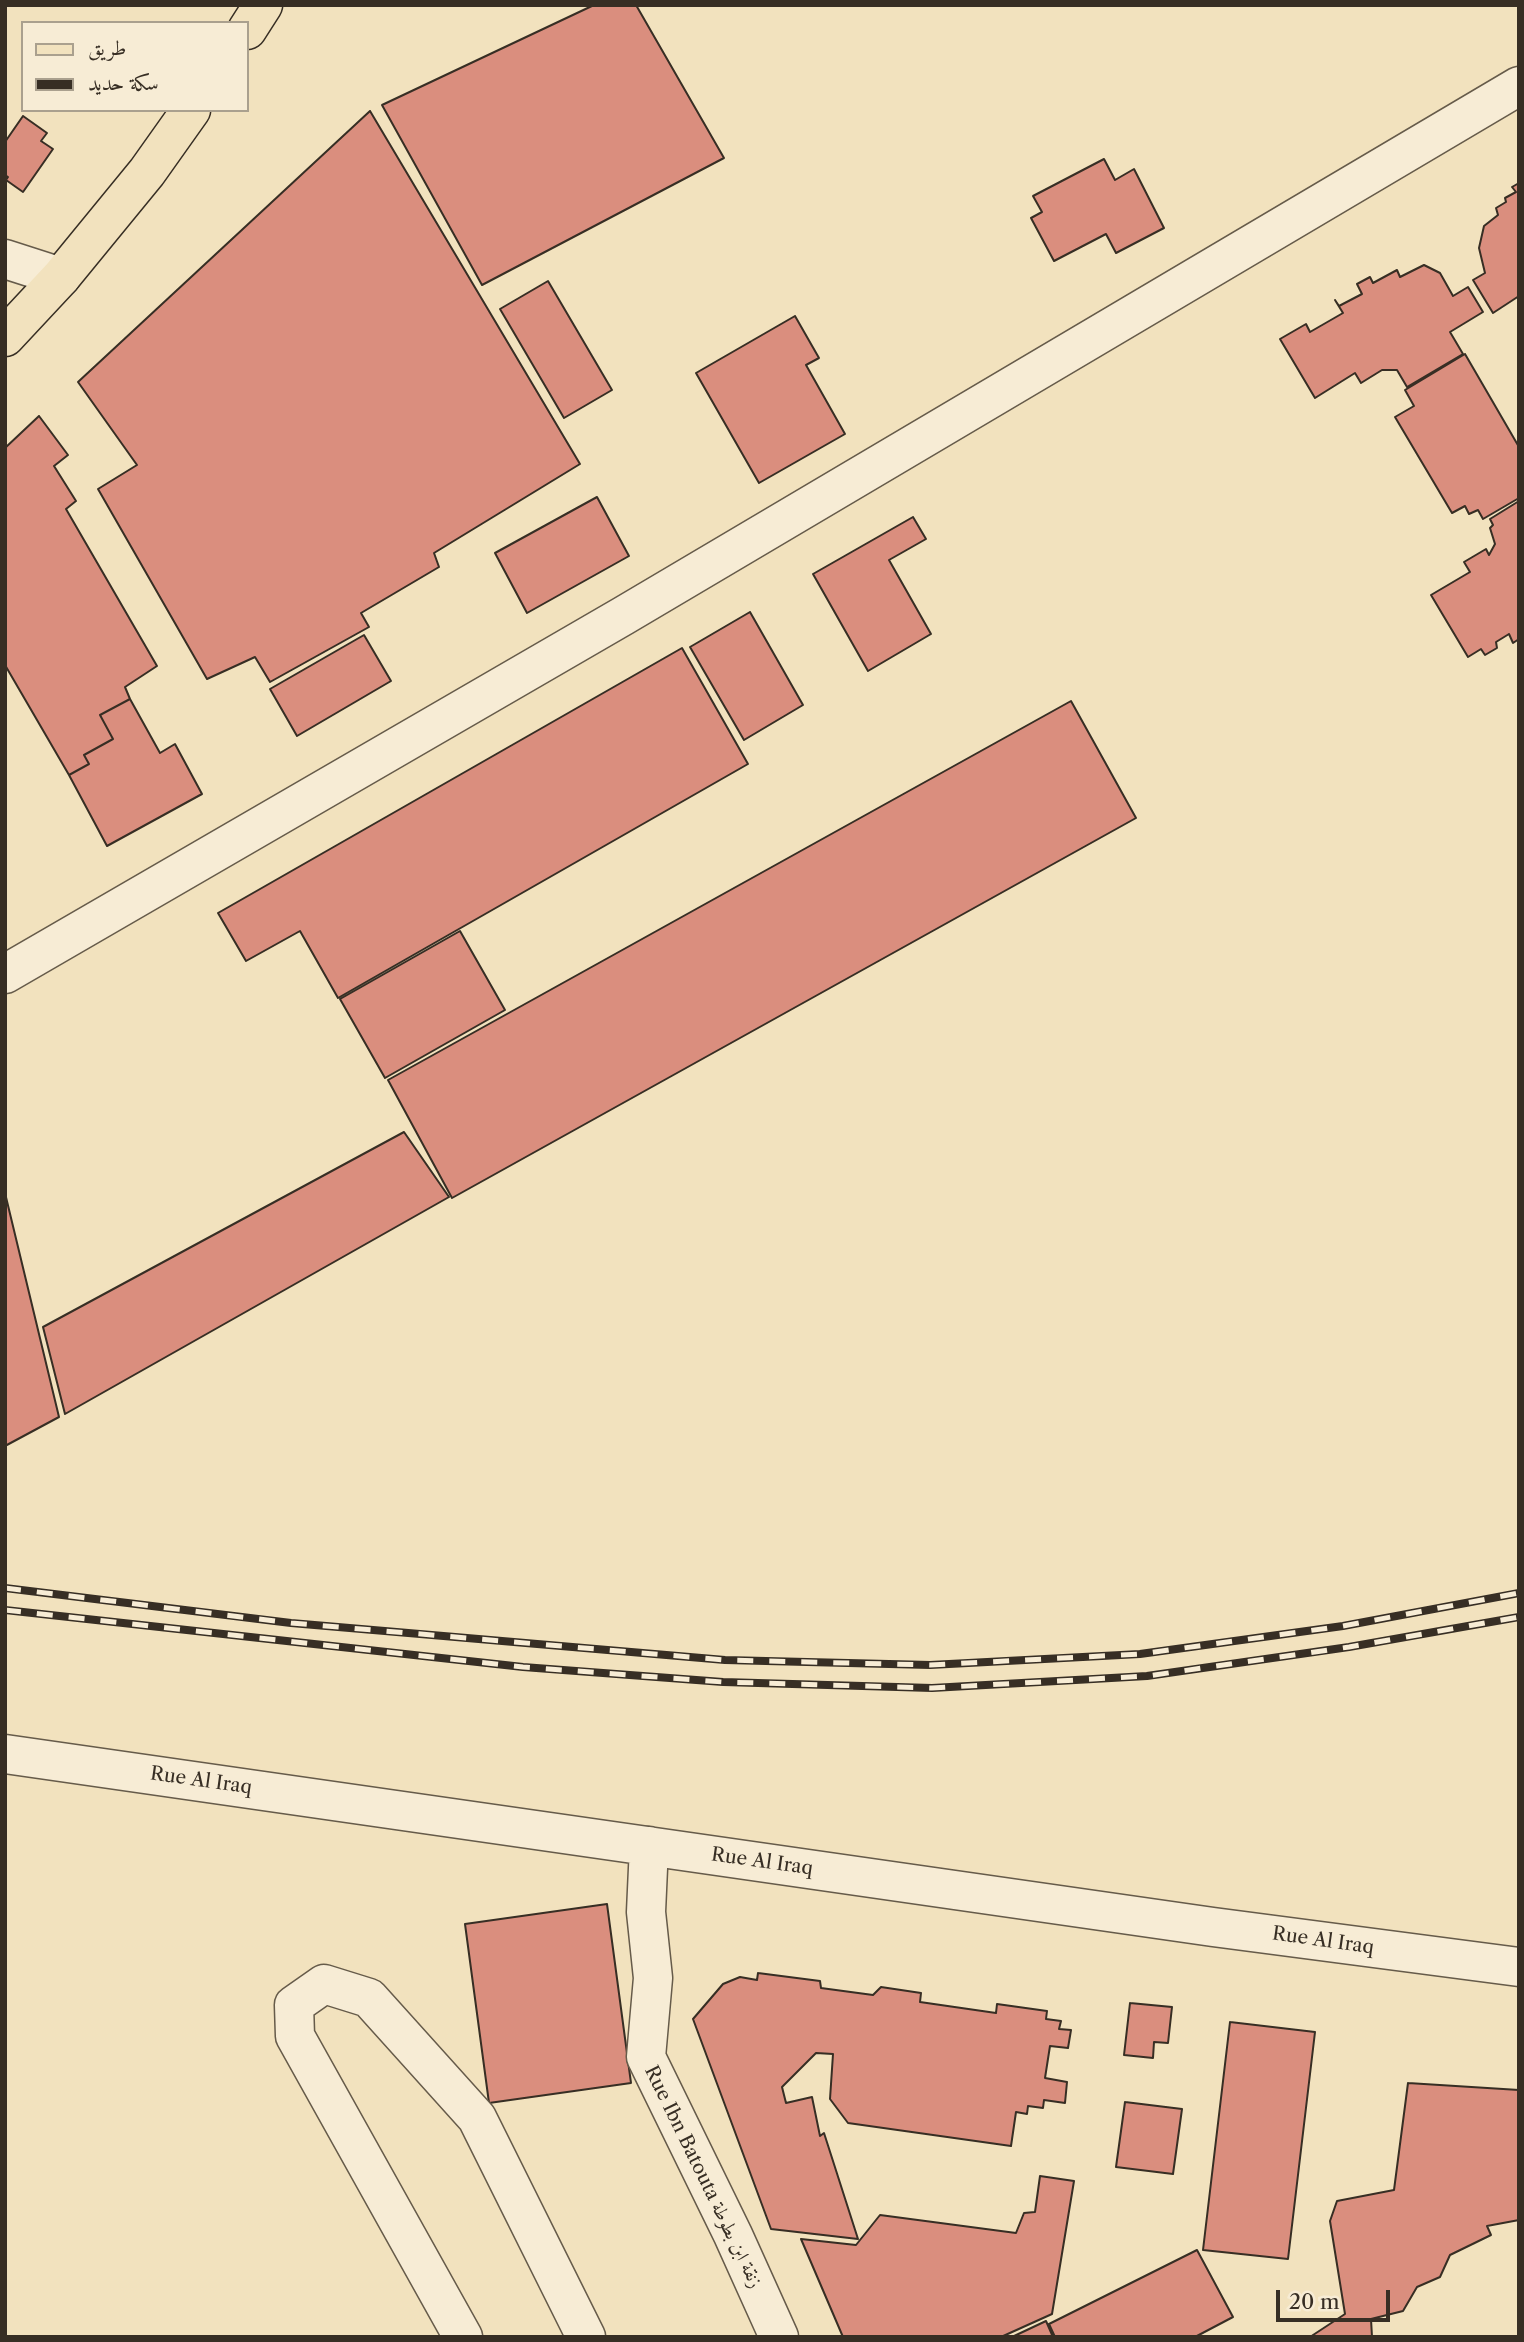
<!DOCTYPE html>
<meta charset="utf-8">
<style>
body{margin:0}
#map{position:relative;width:1524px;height:2342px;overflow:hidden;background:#f2e2be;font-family:"Libre Caslon Text",Amiri,serif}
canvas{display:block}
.frame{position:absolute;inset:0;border:7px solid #372e24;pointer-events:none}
.legend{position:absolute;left:21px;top:21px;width:228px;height:91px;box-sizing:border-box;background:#f7ecd5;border:2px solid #aaa08e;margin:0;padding:9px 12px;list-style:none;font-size:21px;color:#372e24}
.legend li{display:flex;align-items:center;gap:14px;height:35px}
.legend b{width:35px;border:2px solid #aaa08e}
.scale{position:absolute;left:1276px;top:2290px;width:114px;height:32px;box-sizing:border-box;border:4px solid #372e24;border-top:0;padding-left:9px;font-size:21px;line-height:24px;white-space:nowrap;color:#372e24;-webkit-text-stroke:5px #f7ecd5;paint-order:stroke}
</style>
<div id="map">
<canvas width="1524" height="2342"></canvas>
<div class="frame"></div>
<ul class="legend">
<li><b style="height:9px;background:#f2e2be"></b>طريق</li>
<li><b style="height:9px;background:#372e24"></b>سكة حديد</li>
</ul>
<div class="scale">20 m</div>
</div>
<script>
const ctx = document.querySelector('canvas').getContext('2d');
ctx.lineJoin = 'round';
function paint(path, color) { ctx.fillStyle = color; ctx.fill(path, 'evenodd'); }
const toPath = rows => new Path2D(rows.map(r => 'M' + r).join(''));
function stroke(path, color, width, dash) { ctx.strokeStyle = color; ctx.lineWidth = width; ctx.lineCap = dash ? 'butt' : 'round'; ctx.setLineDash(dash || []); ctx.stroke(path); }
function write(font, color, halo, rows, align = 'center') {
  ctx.font = font + ' "Libre Caslon Text",Amiri,serif'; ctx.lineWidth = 5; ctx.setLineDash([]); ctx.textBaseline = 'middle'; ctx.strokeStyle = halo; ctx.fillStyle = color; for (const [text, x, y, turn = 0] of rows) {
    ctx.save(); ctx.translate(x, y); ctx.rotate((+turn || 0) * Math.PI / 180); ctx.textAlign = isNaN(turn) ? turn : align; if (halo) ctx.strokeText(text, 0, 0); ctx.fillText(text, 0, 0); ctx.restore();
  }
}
const building = toPath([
 [594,5,636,5,724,158,482,285,382,105,594,5],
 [370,111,580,464,434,553,439,567,361,613,369,627,270,682,255,657,207,679,98,489,137,465,78,382,370,111],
 [23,116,47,133,41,141,53,149,23,192,6,180,8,177,5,175,5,142,23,116],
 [1104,159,1115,180,1134,169,1164,228,1116,253,1106,234,1054,261,1031,218,1042,212,1033,196,1104,159],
 [1519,183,1519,296,1493,313,1473,280,1485,273,1479,248,1484,226,1498,215,1496,208,1506,202,1505,198,1516,192,1512,187,1519,183],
 [1424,265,1440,273,1453,296,1468,287,1483,312,1450,332,1463,354,1407,387,1397,370,1382,370,1361,383,1355,373,1315,398,1280,339,1306,324,1310,332,1343,313,1335,300,1339,306,1362,294,1357,284,1370,277,1373,283,1397,270,1400,277,1424,265],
 [548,281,612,390,564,418,500,309,548,281],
 [795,316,819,358,806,365,845,434,759,483,696,373,795,316],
 [1465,354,1519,447,1519,498,1483,519,1478,510,1469,514,1465,506,1452,513,1395,417,1414,406,1405,390,1465,354],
 [39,416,68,455,54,466,76,501,66,509,157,666,125,687,130,699,100,715,113,739,84,755,89,764,69,775,5,665,5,448,39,416],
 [597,497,629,556,527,613,495,553,597,497],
 [1519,501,1519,639,1513,643,1509,634,1496,642,1497,648,1485,655,1481,649,1468,657,1431,595,1470,572,1464,562,1486,549,1489,555,1495,544,1490,528,1493,525,1490,519,1519,501],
 [913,517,926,539,889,560,931,634,868,671,813,574,913,517],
 [750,612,803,705,744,740,690,647,750,612],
 [364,635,391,681,297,736,270,689,364,635],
 [682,648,748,764,338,998,300,931,246,961,218,913,682,648],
 [130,699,160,753,175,744,202,794,107,846,69,775,89,764,84,755,113,739,100,715,130,699],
 [1071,701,1136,818,452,1198,388,1080,1071,701],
 [460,931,505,1010,385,1078,340,999,460,931],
 [404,1132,449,1197,65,1414,43,1327,404,1132],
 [5,1193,59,1417,5,1446,5,1193],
 [607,1904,631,2083,489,2103,465,1924,607,1904],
 [758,1973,820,1981,821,1988,873,1995,881,1987,921,1993,920,2002,996,2013,997,2004,1047,2011,1046,2019,1061,2021,1059,2029,1071,2030,1068,2048,1050,2046,1045,2078,1067,2082,1065,2103,1044,2100,1043,2108,1028,2106,1027,2114,1016,2112,1011,2146,848,2123,830,2099,833,2054,816,2053,782,2087,786,2103,812,2097,820,2136,824,2133,858,2239,771,2229,693,2019,723,1984,740,1977,757,1980,758,1973],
 [1130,2003,1172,2007,1168,2043,1154,2042,1153,2058,1124,2055,1130,2003],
 [1230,2022,1315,2032,1288,2259,1203,2250,1230,2022],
 [1408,2083,1519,2090,1519,2220,1487,2226,1491,2235,1450,2255,1440,2277,1417,2287,1403,2311,1371,2319,1372,2337,1310,2337,1345,2314,1330,2221,1337,2201,1394,2190,1408,2083],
 [1125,2102,1182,2109,1173,2174,1116,2167,1125,2102],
 [1040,2176,1074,2181,1052,2314,1001,2337,843,2337,801,2239,856,2245,880,2215,1016,2233,1024,2213,1035,2212,1040,2176],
 [1197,2250,1233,2317,1195,2337,1055,2337,1049,2324,1197,2250],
 [1046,2321,1053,2337,1012,2337,1046,2321]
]);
const minor = toPath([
 [5,259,61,277],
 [5,974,623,616,1519,86],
 [5,1754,1213,1927,1519,1967],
 [649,1846,646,1912,653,1978,646,2057,733,2235,779,2337],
 [463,2337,295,2036,294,2005,324,1984,369,1998,477,2118,586,2337]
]);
const major = toPath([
 [247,30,263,5],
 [5,337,61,277,147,172,191,110]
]);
const rail = toPath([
 [5,1588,291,1623,725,1660,930,1665,1140,1654,1343,1626,1519,1593],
 [5,1610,523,1667,723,1682,932,1688,1147,1676,1349,1647,1519,1617]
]);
const streetNames = [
 ["Rue Al Iraq",201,1781,8],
 ["Rue Al Iraq",762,1862,8],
 ["Rue Al Iraq",1323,1941,8],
 ["Rue Ibn Batouta زنقة ابن بطوطة",703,2177,64]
];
paint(building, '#da8e7e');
stroke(building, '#372e24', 2);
stroke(minor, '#665b4a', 41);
stroke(major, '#372e24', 41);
stroke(minor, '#f7ecd5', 38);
stroke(major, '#f2e2be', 38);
stroke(rail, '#372e24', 8);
stroke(rail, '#f7ecd5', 5, [16]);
write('19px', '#372e24', '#f7ecd5', streetNames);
</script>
